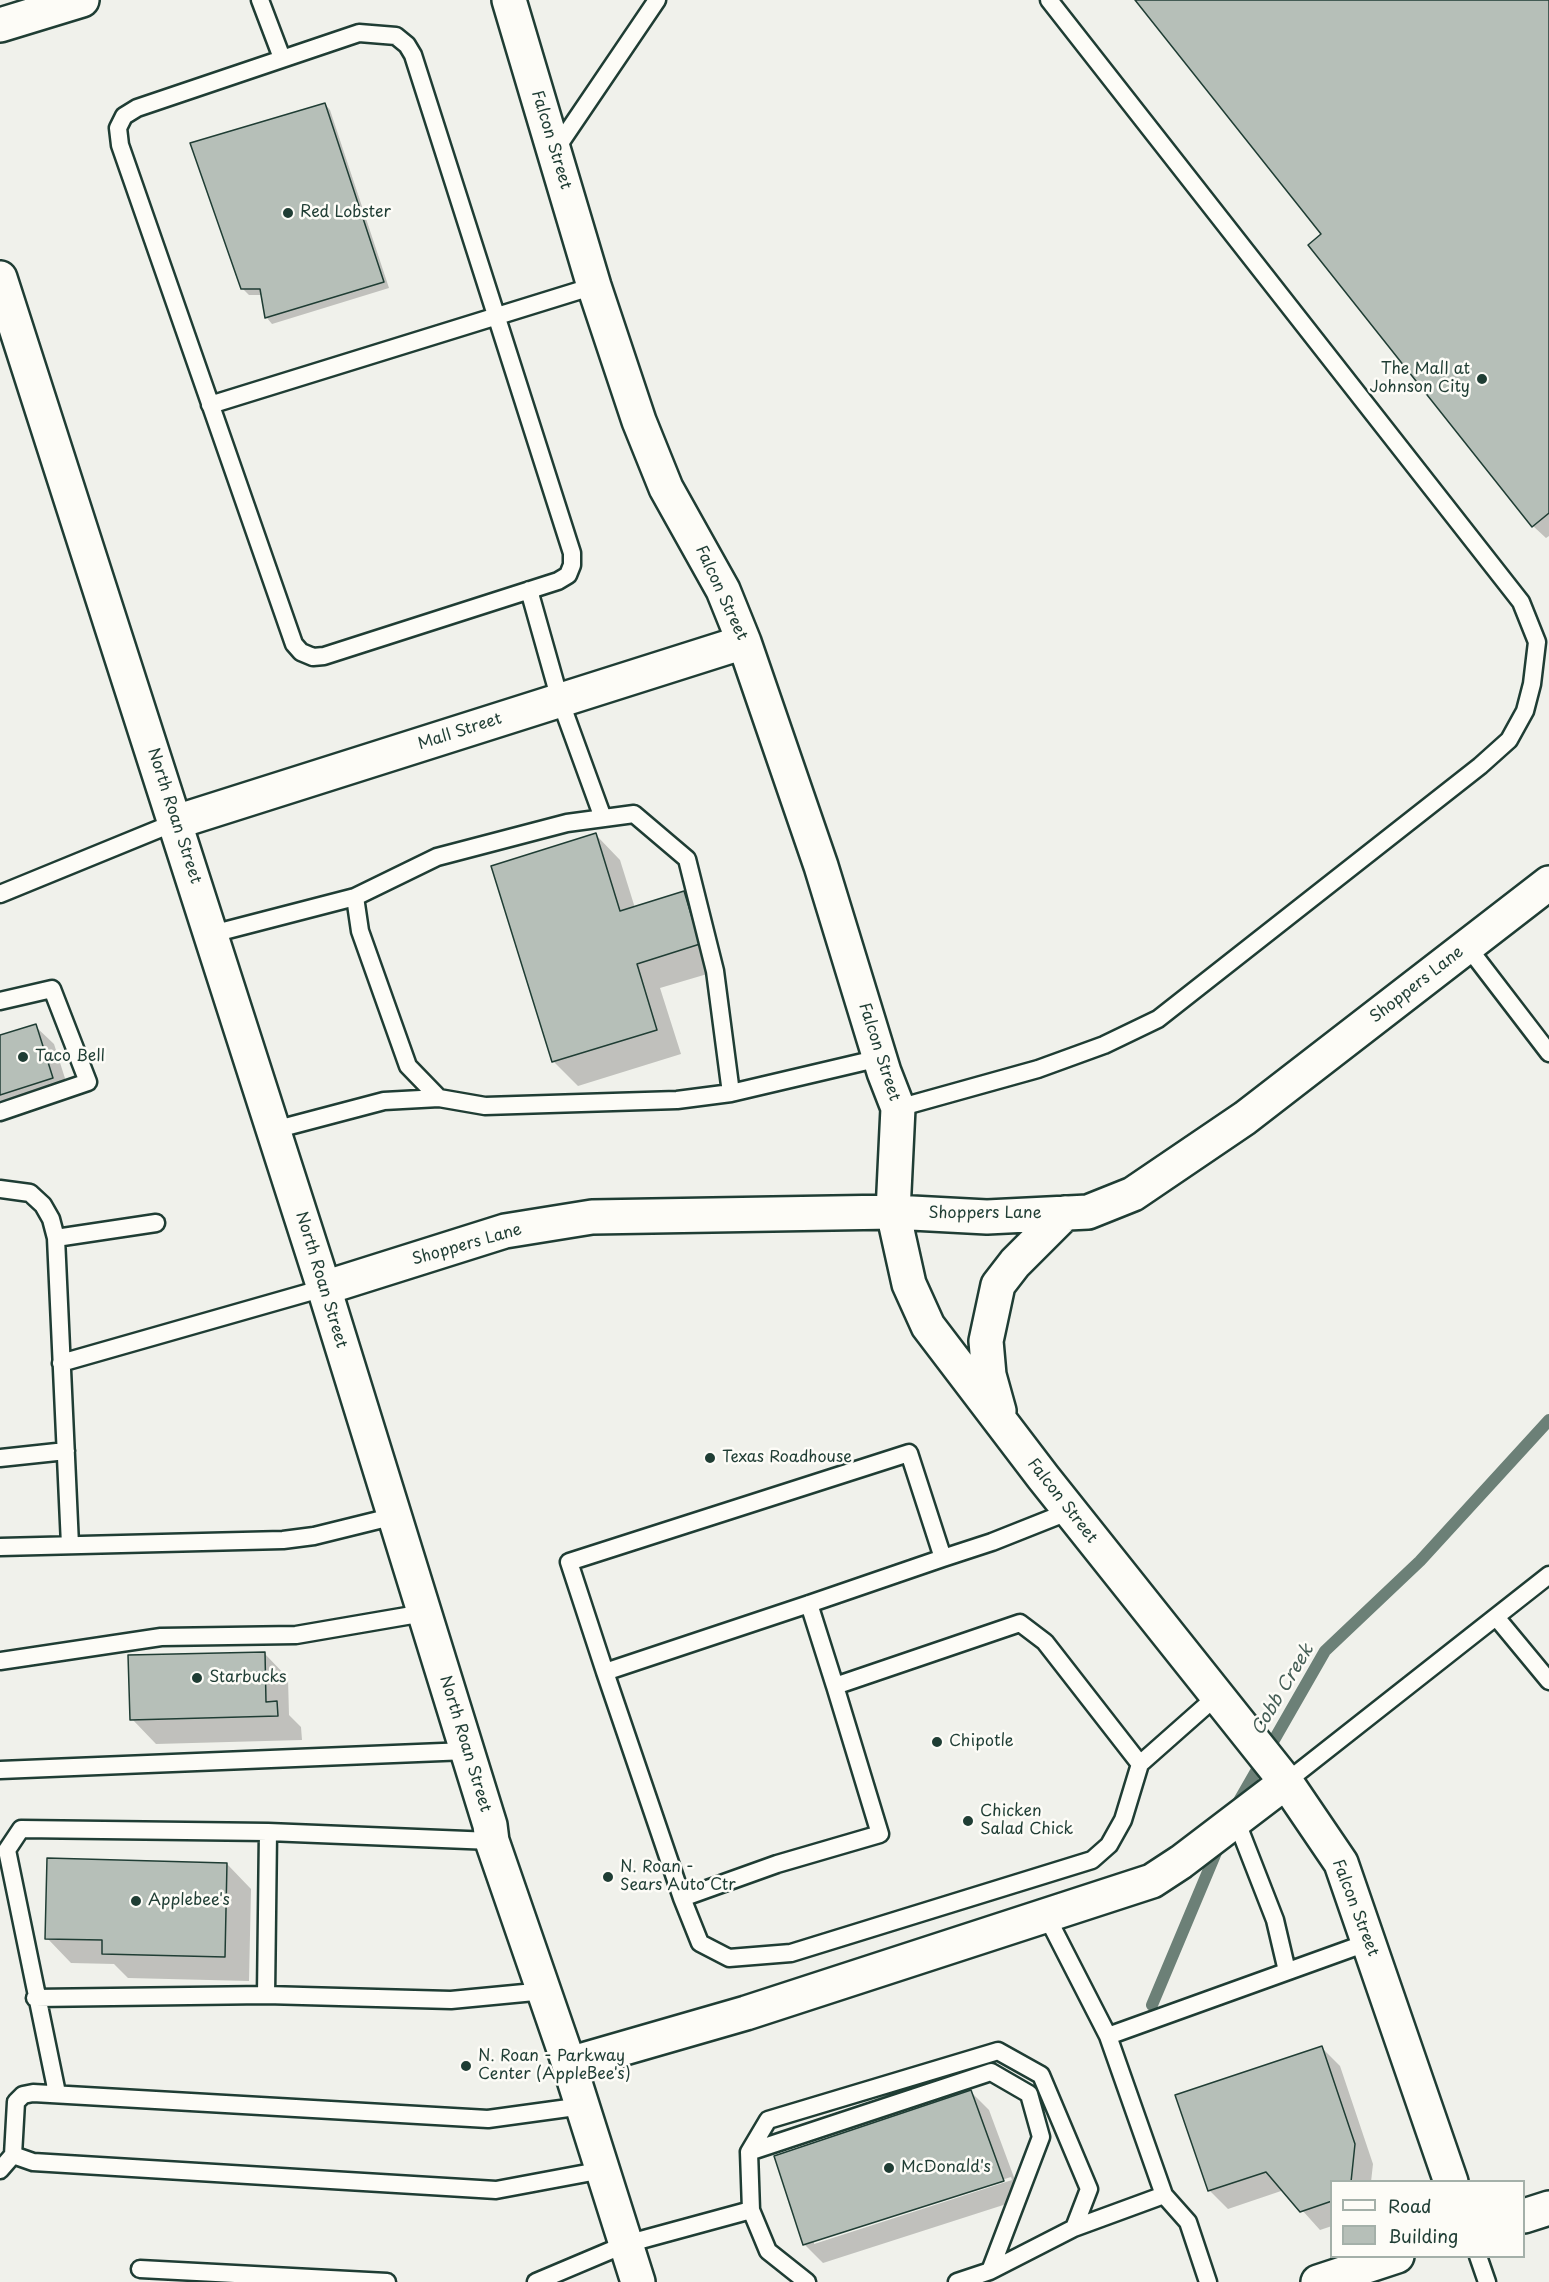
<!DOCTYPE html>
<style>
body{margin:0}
#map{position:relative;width:1549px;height:2282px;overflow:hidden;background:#f0f1eb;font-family:"Playpen Sans",sans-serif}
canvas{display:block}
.legend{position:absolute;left:1330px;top:2180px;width:195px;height:78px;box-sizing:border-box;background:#fdfcf7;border:2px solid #a4b0a9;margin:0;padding:8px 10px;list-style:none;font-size:18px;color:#1f3d34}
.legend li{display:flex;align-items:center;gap:12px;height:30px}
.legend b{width:30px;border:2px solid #a4b0a9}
</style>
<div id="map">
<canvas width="1549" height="2282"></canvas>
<ul class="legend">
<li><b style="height:8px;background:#fdfcf7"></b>Road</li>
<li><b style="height:16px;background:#b6bfb8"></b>Building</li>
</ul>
</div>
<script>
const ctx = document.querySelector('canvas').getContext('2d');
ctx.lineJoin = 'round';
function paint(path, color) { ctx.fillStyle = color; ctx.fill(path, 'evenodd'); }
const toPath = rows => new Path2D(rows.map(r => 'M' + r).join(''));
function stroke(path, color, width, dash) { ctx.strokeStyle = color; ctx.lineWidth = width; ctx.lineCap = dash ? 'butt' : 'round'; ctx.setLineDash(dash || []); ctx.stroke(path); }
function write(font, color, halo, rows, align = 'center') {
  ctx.font = font + ' "Playpen Sans",sans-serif'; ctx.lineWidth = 5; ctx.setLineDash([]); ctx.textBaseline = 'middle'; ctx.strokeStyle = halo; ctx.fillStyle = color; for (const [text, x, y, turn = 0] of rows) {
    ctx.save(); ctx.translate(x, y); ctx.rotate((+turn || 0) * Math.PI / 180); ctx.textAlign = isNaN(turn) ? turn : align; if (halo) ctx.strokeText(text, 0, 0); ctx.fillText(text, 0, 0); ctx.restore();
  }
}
const shadow = toPath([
 [1137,0,1549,0,1549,536,1546,538,1533,526,1323,234],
 [325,104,330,110,389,288,272,324,267,318,263,295,249,295,243,289],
 [596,835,620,860,635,908,684,893,708,917,724,969,660,988,681,1054,578,1086,553,1061],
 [35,1026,54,1044,71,1097,0,1120,0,1037],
 [264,1653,288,1678,289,1715,301,1727,302,1740,156,1744,132,1719],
 [227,1864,251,1889,249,1981,128,1978,114,1964,71,1963,47,1938],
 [1322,2048,1340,2066,1373,2164,1371,2182,1332,2182,1332,2226,1320,2230,1284,2190,1228,2209,1209,2190],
 [971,2092,989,2110,1022,2199,823,2263,805,2245,776,2157],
 [1011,2177,1012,2180,814,2244,814,2240]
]);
const stream = toPath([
 [1235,1808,1325,1651,1420,1561,1549,1420],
 [1152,2005,1220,1843]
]);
const building = toPath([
 [1135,0,1549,0,1549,513,1532,527,1308,245,1321,234,1135,0],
 [325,103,384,282,265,318,260,289,241,289,190,143,325,103],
 [596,833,620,911,684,891,700,944,637,964,657,1030,552,1062,491,866,596,833],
 [36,1024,53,1078,0,1095,0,1035,36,1024],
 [265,1652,266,1702,277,1701,278,1716,130,1720,128,1655,265,1652],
 [47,1858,227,1863,225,1957,102,1954,102,1940,45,1939,47,1858],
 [1322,2046,1355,2144,1351,2182,1332,2182,1332,2201,1300,2212,1266,2172,1208,2191,1175,2095,1322,2046],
 [971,2090,1004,2181,803,2245,774,2156,971,2090]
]);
const service = toPath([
 [260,0,282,58],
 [359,33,396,36,407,45,413,55,572,553,572,565,568,575,558,581,324,656,313,657,301,652,294,644,120,145,118,128,124,116,137,108,359,33],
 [554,152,657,0],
 [210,405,594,286],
 [529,590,560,700,603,818],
 [0,894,176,822],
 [355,897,360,931,408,1066,439,1098],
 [212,934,355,897,437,857,567,823,634,814,687,859,715,971,731,1093],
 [1467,946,1549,1053],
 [0,1001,52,989,88,1082,0,1112],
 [898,1108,1038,1069,1104,1045,1158,1019,1480,766,1509,740,1525,711,1532,684,1537,642,1521,602,1049,0],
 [274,1130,384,1101,439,1098,485,1106,677,1100,731,1093,880,1058],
 [0,1189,30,1193,43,1205,51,1219,56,1238,70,1545],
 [56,1238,156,1223],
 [61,1363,324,1288],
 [0,1458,66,1451],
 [0,1547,283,1540,314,1536,395,1516],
 [943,1558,909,1453,569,1562,605,1672,809,1604,943,1558,992,1542,1070,1511],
 [809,1604,835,1686],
 [1496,1617,1549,1681],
 [0,1661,161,1637,296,1635,424,1613],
 [605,1672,682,1898,700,1943,729,1958,791,1953,1092,1860,1109,1845,1123,1820,1140,1764,1218,1695],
 [0,1770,467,1751],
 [1286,1782,1549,1575],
 [1236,1820,1275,1920,1287,1971],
 [682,1898,777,1864,880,1834,835,1686,1020,1623,1045,1642,1140,1764],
 [1046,1915,1108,2036,1164,2195,1188,2222,1208,2282],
 [266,1995,268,1832],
 [35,1998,266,1995,451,2000,545,1991],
 [1108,2036,1369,1942],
 [57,2093,7,1850,21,1829,268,1832,492,1841],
 [749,2152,991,2072,1029,2094,1041,2137,990,2271],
 [13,2155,33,2162,496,2190,603,2170],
 [0,2170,13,2155,16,2102,23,2095,33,2093,488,2119,583,2106],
 [751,2210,749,2152,768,2120,998,2051,1041,2075,1089,2189,1074,2228],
 [1478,2256,1487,2282],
 [140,2269,387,2282],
 [536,2282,626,2244,751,2210,768,2251,807,2282],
 [957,2282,990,2271,1074,2228,1164,2195]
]);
const minor = toPath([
 [509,0,594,286,639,421,666,488,723,590,744,642,821,866,884,1072,898,1108,893,1212,909,1284,928,1326,1043,1477,1286,1782,1341,1863,1451,2182],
 [0,25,82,0],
 [176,822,744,642],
 [324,1288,505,1231,592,1217,893,1212,987,1217,1088,1212,1133,1194,1245,1118,1549,883],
 [999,1411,989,1375,986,1341,998,1285,1015,1263,1065,1213],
 [569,2064,746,2013,1152,1881,1181,1862,1286,1782]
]);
const tertiary = toPath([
 [1524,2216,1549,2208],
 [1318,2282,1397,2256]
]);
const primary = toPath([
 [0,278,324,1288,490,1825,492,1841,569,2064,638,2282]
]);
const markers = [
 [288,213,6,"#1f3d34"],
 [1482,379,6,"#1f3d34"],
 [23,1057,6,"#1f3d34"],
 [710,1458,6,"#1f3d34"],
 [197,1678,6,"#1f3d34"],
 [937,1742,6,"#1f3d34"],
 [968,1821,6,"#1f3d34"],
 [608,1877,6,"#1f3d34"],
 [136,1901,6,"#1f3d34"],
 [466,2066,6,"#1f3d34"],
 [889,2168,6,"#1f3d34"]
];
const streetNames = [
 ["Falcon Street",551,140,73],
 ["Falcon Street",721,593,65],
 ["Mall Street",460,732,-18],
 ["North Roan Street",174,816,72],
 ["Shoppers Lane",1417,985,-38],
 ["Falcon Street",879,1052,72],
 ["Shoppers Lane",985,1214],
 ["Shoppers Lane",467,1245,-16],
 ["North Roan Street",321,1280,73],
 ["Falcon Street",1062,1501,52],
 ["North Roan Street",465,1744,73],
 ["Falcon Street",1355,1908,69]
];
const poiNames = [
 ["Red Lobster",300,213],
 ["The Mall at",1470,370,"right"],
 ["Johnson City",1470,388,"right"],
 ["Taco Bell",35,1057],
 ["Texas Roadhouse",722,1458],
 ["Starbucks",209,1678],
 ["Chipotle",949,1742],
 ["Chicken",980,1812],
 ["Salad Chick",980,1830],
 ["N. Roan -",620,1868],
 ["Sears Auto Ctr",620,1886],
 ["Applebee's",148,1901],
 ["N. Roan - Parkway",478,2057],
 ["Center (AppleBee's)",478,2075],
 ["McDonald's",901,2168]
];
const waterNames = [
 ["Cobb Creek",1283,1690,-59]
];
paint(shadow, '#0003');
stroke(stream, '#6c8077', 12);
paint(building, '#b6bfb8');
stroke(building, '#1f3d34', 1.5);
stroke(service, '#1f3d34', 21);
stroke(minor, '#1f3d34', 38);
stroke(tertiary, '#1f3d34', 38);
stroke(primary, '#1f3d34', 38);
stroke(service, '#fdfcf7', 16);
stroke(minor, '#fdfcf7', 33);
stroke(tertiary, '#fdfcf7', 33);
stroke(primary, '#fdfcf7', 33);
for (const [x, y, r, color] of markers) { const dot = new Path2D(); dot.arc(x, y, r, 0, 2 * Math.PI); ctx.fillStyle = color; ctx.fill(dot); stroke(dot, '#fdfcf7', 2); }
write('16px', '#1f3d34', '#fdfcf7', streetNames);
write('16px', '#1f3d34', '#fdfcf7', poiNames, 'left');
write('italic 18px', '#455e56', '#fdfcf7', waterNames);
</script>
